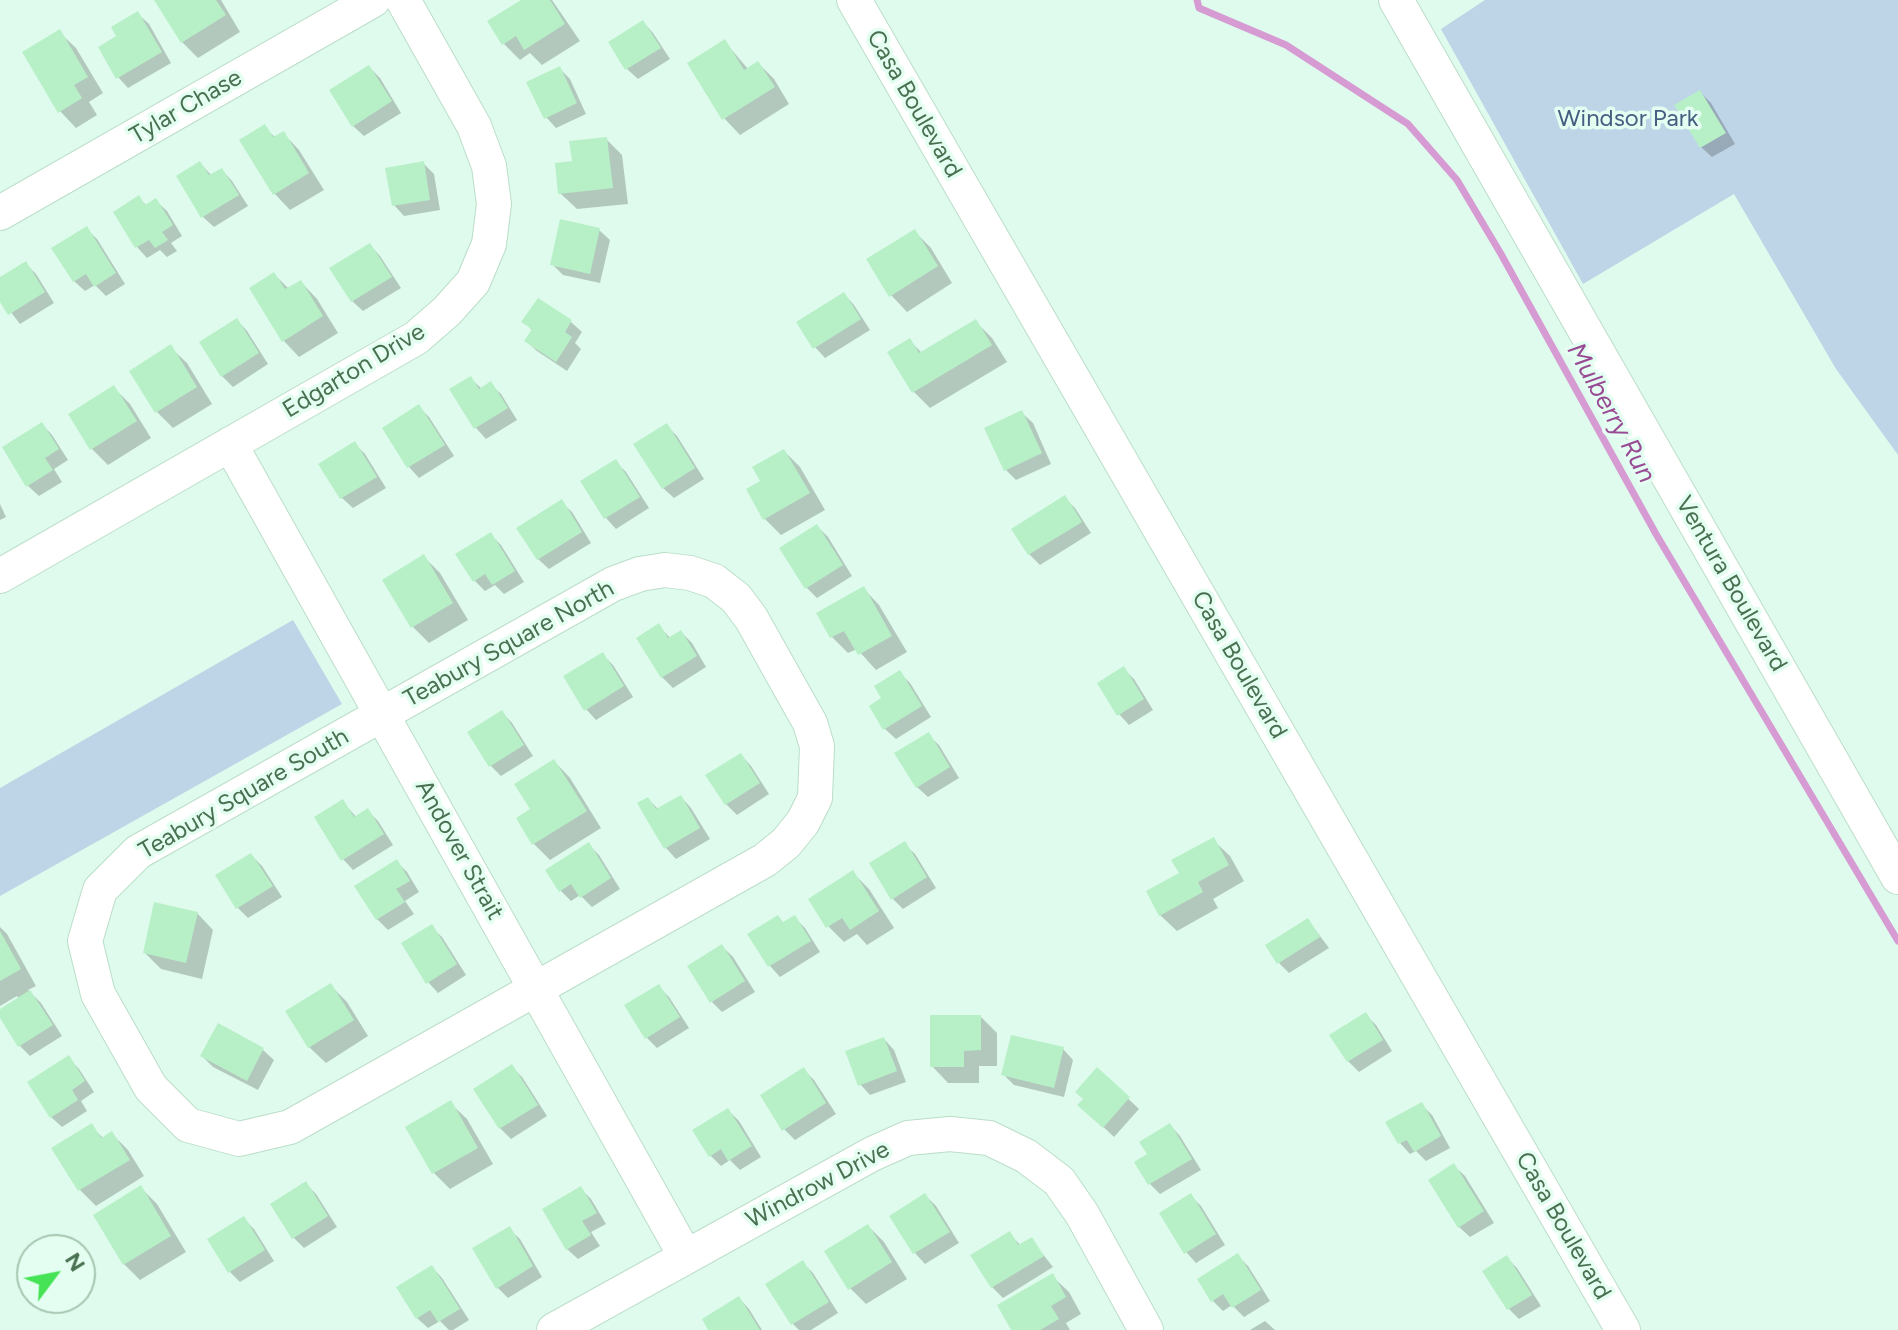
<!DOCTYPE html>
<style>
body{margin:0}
#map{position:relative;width:1898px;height:1330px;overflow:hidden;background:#dffbed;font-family:Figtree,sans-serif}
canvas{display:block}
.north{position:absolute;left:16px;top:1234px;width:80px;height:80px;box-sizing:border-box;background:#e4fff1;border:2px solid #a6c6b1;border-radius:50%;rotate:58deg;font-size:22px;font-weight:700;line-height:32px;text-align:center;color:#487051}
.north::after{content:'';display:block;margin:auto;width:28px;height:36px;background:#46e357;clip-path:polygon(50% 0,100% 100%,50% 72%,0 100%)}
</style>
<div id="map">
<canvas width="1898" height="1330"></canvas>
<div class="north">N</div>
</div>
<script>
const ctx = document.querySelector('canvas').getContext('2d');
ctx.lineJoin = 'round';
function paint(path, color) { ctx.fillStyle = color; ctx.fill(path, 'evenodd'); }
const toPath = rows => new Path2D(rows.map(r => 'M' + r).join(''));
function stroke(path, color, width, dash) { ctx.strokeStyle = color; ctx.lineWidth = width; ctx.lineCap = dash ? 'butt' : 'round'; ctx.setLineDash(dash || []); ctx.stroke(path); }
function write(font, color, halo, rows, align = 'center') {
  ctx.font = font + ' Figtree,sans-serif'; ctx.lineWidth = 7; ctx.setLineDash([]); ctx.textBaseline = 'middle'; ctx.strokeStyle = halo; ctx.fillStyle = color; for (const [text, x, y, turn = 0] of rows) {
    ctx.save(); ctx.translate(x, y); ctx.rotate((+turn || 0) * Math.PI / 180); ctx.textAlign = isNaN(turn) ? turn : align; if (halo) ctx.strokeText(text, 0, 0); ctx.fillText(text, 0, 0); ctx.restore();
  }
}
const green = toPath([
 [1485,0,1898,0,1898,455,1836,369,1734,194,1583,284,1441,29],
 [293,620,342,704,0,896,0,788]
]);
const shadow = toPath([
 [156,0,221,0,240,32,198,58,182,42],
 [525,0,552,0,580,41,542,65,530,53,520,60,504,44],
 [138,14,149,24,171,63,128,88,118,77,119,37],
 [643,22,653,33,670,59,638,79,627,69,611,43],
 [59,32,76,48,103,93,89,102,97,115,76,128,60,111],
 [725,42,748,69,758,63,774,79,789,104,740,135,724,118],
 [369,67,380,78,401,113,364,136,353,126],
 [559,68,570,79,586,114,556,128,546,117],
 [1700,92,1711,103,1735,144,1712,157,1701,147],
 [264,127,276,138,283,133,299,150,324,190,290,210,274,193],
 [606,139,622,155,628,204,577,209,560,193,574,162],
 [200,163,212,176,222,170,232,181,248,206,214,227,203,217],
 [423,163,434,174,440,210,404,216,394,205],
 [139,198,147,206,156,201,167,211,182,236,171,243,177,251,167,257,160,250,147,258,137,247,115,213],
 [86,228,97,239,125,284,106,296,95,285,85,291,74,281],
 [599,230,610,240,600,283,563,275,552,264],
 [914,231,931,248,952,283,907,312,891,295],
 [370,245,380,256,401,288,363,311,352,301],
 [25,263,36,274,54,303,20,324,0,298,0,279],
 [274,274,289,289,301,282,317,299,338,333,299,357,283,340],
 [844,294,854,305,870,330,825,358,815,347],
 [538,300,571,322,582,332,575,343,581,349,567,371,537,351,526,341,533,331,524,322],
 [237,320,247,331,268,364,233,387,222,376],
 [976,322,992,338,1007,362,930,408,914,392,910,341,923,354],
 [170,347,187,363,212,404,173,428,157,412],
 [470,378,482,389,490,384,501,394,517,420,486,439,476,428,452,390],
 [114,388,130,404,151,438,108,465,92,449,70,415],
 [419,407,429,417,454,456,419,478,409,467,384,428],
 [1022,413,1033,423,1051,464,1016,480,1006,470],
 [42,424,52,435,68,460,54,469,62,482,39,496,28,486],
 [666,425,677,436,704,479,674,498,663,488],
 [354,443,365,454,386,488,353,508,342,498,321,464],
 [784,451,800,467,825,510,781,535,765,519,763,481],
 [616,462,626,472,649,508,616,529,606,518,583,482],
 [1065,498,1075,508,1091,533,1040,565,1029,554],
 [561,502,572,512,591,543,549,569,538,559],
 [0,504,6,517,0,520],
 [817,526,828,537,852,576,817,598,806,587],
 [490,534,501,545,524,582,504,594,495,585,485,591,474,580],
 [424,557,440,573,468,620,429,643,413,627],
 [863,588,879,605,907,652,876,670,857,649,848,653,832,637,819,614],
 [659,626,671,639,681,632,692,643,706,667,673,688,662,677,638,639],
 [602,654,613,665,633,697,596,720,586,709],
 [1124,669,1134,679,1153,710,1129,725,1119,714],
 [900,673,910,683,931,717,896,739,885,729,884,699],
 [502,712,512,723,533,756,501,776,490,765],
 [928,735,939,745,959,778,928,797,917,787],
 [741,755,751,766,769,794,737,815,726,804],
 [554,761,570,778,601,828,550,860,534,844,533,810],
 [681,797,691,808,710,839,676,859,666,848,640,804,648,799,659,810],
 [343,802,357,818,368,811,378,821,393,845,353,870,343,859],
 [1213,840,1230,856,1244,881,1213,899,1218,908,1177,931,1160,915,1181,874],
 [904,844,915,854,936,888,903,909,893,899],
 [589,845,599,855,620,889,592,907,580,895,571,901,560,890],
 [251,855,262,866,282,897,248,918,238,908],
 [396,861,407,872,419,892,405,901,414,914,388,930,377,919,357,886],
 [853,873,869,889,894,928,867,945,857,934,844,942,828,926],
 [197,913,213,930,202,979,161,969,145,953],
 [795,918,805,928,820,952,780,977,770,966,750,934,785,924],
 [1308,920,1329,948,1289,973,1279,963],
 [0,927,7,934,36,986,28,990,41,1003,62,1036,30,1056,20,1046,0,1014,0,1011,19,999,17,996,0,1006],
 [431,927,442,937,466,975,438,993,428,982],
 [722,946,733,957,755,992,722,1012,712,1002],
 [330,985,347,1002,368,1036,326,1063,309,1047],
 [658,986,669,997,689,1028,657,1048,647,1038],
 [1365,1014,1376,1025,1392,1051,1359,1072,1348,1061],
 [981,1017,997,1033,997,1066,979,1066,979,1083,948,1083,932,1066],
 [884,1039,894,1050,906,1082,870,1095,860,1084],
 [1063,1049,1073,1060,1064,1097,1014,1085,1003,1074],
 [263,1050,274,1060,258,1090,213,1067,202,1056],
 [69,1058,79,1069,94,1092,81,1101,87,1111,62,1127,51,1117],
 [512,1067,522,1077,547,1116,511,1139,500,1128],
 [804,1070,814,1080,836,1114,795,1140,784,1129],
 [1098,1070,1139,1109,1114,1137,1091,1115,1085,1100],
 [450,1103,467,1119,493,1164,450,1189,434,1173],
 [1421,1104,1432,1115,1450,1148,1426,1161,1416,1151,1410,1154,1400,1143,1388,1123],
 [728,1110,739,1121,761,1157,740,1170,730,1160,721,1166,710,1155],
 [1170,1125,1180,1136,1201,1170,1160,1194,1150,1184,1150,1155],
 [91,1126,104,1139,112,1134,128,1150,144,1176,96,1206,80,1190,54,1149],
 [1454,1166,1465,1176,1494,1223,1470,1237,1459,1227],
 [306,1184,316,1194,337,1227,304,1248,293,1237],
 [141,1188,157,1204,186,1252,140,1280,124,1264],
 [581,1189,591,1199,606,1224,591,1232,600,1246,578,1259,567,1249],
 [925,1195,936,1206,959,1243,925,1264,915,1253,891,1216],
 [1191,1196,1201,1206,1225,1245,1196,1263,1186,1252],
 [244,1219,254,1229,274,1261,240,1282,230,1272],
 [868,1226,884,1242,907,1279,866,1304,850,1288],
 [509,1229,520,1239,542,1277,508,1298,497,1287],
 [1009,1233,1021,1246,1031,1239,1053,1267,1003,1298,992,1287],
 [1238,1256,1248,1266,1270,1301,1244,1317,1232,1305,1223,1311,1212,1300],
 [1507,1258,1517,1268,1541,1306,1519,1319,1509,1309],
 [803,1263,813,1273,838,1313,811,1330,799,1330,793,1324,768,1285],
 [432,1267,442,1278,469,1320,453,1330,449,1330,440,1321,428,1328,417,1318],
 [1052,1276,1069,1292,1081,1314,1066,1323,1070,1330,1014,1330],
 [739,1298,749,1309,762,1330,711,1330],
 [1265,1321,1275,1330,1250,1330]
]);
const stream = toPath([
 [1197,0,1199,8,1286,45,1408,124,1457,180,1501,254,1656,534,1898,941]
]);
const building = toPath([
 [154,0,216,0,226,15,181,43],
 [521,0,550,0,565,24,524,50,516,36,502,45,487,21],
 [138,11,162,52,116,79,98,47,116,36,111,27],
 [643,20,661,48,625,70,608,42],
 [60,29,88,77,74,85,82,98,58,113,22,52],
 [725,39,744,70,758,61,775,87,722,120,687,63],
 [369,65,392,101,352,127,329,90],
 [560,66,577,103,544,119,526,82],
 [1700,90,1726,133,1700,148,1674,105],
 [265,124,273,137,284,131,309,173,273,195,239,140],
 [607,137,613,188,558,194,555,163,572,161,569,141],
 [200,161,209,175,222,168,239,195,201,218,176,176],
 [424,161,430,200,392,206,385,168],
 [139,195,145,205,156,198,173,225,162,232,168,240,155,248,149,240,135,248,113,212],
 [560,219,600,228,590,274,550,265],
 [87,226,116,273,94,287,86,274,73,282,51,248],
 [915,229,938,266,889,297,866,259],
 [370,243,392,277,351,302,329,268],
 [26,261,45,292,8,315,0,302,0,277],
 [274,272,285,289,301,280,323,316,282,342,249,288],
 [844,292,861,319,813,349,796,322],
 [538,298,572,320,565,332,572,337,556,362,524,341,532,329,521,322],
 [237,318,259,353,221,377,199,342],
 [976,319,992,345,912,393,887,352,910,338,919,353],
 [171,344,197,387,155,413,129,371],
 [471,376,479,389,491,381,508,408,474,429,449,389],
 [114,385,137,421,90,450,68,414],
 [419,404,445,445,407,468,382,428],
 [1022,410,1042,453,1004,471,984,428],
 [42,422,59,449,45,458,53,470,26,487,2,447],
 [667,423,695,468,662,489,633,444],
 [355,441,377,477,340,499,318,464],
 [784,449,810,493,763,520,746,489,760,481,752,467],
 [616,459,640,497,604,519,580,481],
 [1065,495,1082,522,1028,555,1011,529],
 [562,499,582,532,537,560,516,528],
 [817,524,843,565,805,589,779,548],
 [491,532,515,571,492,585,485,574,473,582,455,554],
 [424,554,453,603,411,628,382,580],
 [864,586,892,636,858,655,844,631,830,638,816,613],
 [659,623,668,638,681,630,697,656,661,678,636,638],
 [603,652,624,686,584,711,563,676],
 [1124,666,1144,699,1117,716,1097,683],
 [900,670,922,706,883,730,869,706,881,698,874,686],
 [502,710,524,745,489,767,467,732],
 [929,732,950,767,916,788,894,753],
 [741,753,760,783,725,805,705,775],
 [554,759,587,811,532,845,516,818,530,809,514,784],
 [681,795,700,828,664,849,637,803,648,797,656,809],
 [343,799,354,817,368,808,384,834,341,861,314,817],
 [1214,837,1229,865,1198,882,1203,892,1159,916,1146,891,1179,873,1171,860],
 [905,841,927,877,891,900,869,863],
 [589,842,611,878,580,898,571,884,559,892,545,870],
 [251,853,273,886,236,909,215,875],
 [397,859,410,881,396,889,405,902,376,920,354,886],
 [853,870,879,911,850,930,842,918,826,928,808,899],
 [154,902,198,912,186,963,143,953],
 [778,915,783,922,795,915,811,941,768,967,747,934],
 [1308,918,1320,937,1277,964,1265,945],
 [432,924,457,964,426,984,401,943],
 [0,931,21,969,0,981],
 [722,944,745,981,710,1003,687,966],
 [331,983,354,1020,308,1048,285,1011],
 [659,984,680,1017,645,1039,624,1005],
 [30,990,53,1025,18,1047,0,1018,0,1009],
 [1366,1012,1383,1040,1347,1062,1329,1035],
 [930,1015,981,1015,981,1050,964,1051,964,1067,930,1067],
 [218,1023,264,1048,247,1081,200,1056],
 [1011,1035,1064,1047,1054,1088,1001,1075],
 [884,1037,897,1071,858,1086,845,1051],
 [69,1055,85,1081,72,1090,78,1100,50,1118,27,1082],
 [512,1064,538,1105,499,1129,473,1089],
 [804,1067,826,1103,782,1131,760,1095],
 [1097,1067,1130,1097,1103,1128,1077,1105,1083,1099,1075,1092],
 [451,1100,478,1148,432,1174,405,1127],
 [1422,1102,1441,1136,1414,1152,1407,1140,1398,1144,1385,1122],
 [728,1108,752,1146,728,1161,721,1149,709,1157,692,1130],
 [92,1123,101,1138,112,1131,130,1160,78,1191,51,1148],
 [1170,1123,1192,1159,1148,1185,1134,1162,1147,1154,1139,1142],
 [1454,1163,1484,1211,1458,1228,1428,1180],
 [306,1181,328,1216,292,1239,270,1204],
 [141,1185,171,1236,123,1265,93,1215],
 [581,1186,597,1213,582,1221,591,1235,566,1250,542,1209],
 [925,1193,950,1232,913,1254,889,1216],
 [1191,1193,1216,1234,1184,1254,1159,1213],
 [244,1216,265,1250,228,1273,207,1239],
 [868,1224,892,1262,848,1290,824,1251],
 [510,1226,533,1266,496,1289,472,1248],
 [1010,1231,1018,1245,1032,1237,1044,1256,991,1288,970,1255],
 [1238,1253,1261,1290,1232,1308,1223,1294,1211,1302,1197,1279],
 [1507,1255,1532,1295,1507,1310,1482,1271],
 [803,1260,829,1302,791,1325,765,1284],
 [432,1265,460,1309,438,1322,430,1310,416,1319,396,1287],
 [1053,1273,1066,1297,1051,1306,1059,1319,1040,1330,1011,1330,997,1305],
 [739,1296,760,1330,708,1330,702,1319]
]);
const minor = toPath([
 [854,0,1623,1330],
 [1396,0,1898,877],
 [0,213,373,0],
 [230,444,686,1257],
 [665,570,690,573,714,581,736,598,751,618,810,723,817,746,815,798,803,822,786,843,765,860,290,1127,239,1139,188,1125,151,1088,98,994,85,941,100,890,138,852,613,584,640,574,665,570],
 [0,576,416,338,447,311,473,282,489,244,494,204,489,166,474,126,403,0],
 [554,1330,872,1154,908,1138,950,1134,989,1138,1026,1156,1059,1181,1082,1214,1146,1330]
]);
const streetNames = [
 ["Casa Boulevard",914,104,60],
 ["Tylar Chase",186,107,-30],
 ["Edgarton Drive",354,371,-31],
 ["Ventura Boulevard",1731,584,60],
 ["Teabury Square North",509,644,-29],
 ["Casa Boulevard",1239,665,60],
 ["Teabury Square South",244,794,-30],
 ["Andover Strait",459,850,61],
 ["Windrow Drive",818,1185,-28],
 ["Casa Boulevard",1563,1226,60]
];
const parkNames = [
 ["Windsor Park",1628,119]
];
const waterNames = [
 ["Mulberry Run",1611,413,61]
];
paint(green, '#bed4e7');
paint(shadow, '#0003');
stroke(stream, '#d59bd2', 7);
paint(building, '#b7f0c7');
stroke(minor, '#bbdec8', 36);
stroke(minor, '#fff', 34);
write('24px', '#487051', '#e4fff1', streetNames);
write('24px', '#455e81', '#e4fff1', parkNames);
write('italic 26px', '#984b94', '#e4fff1', waterNames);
</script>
